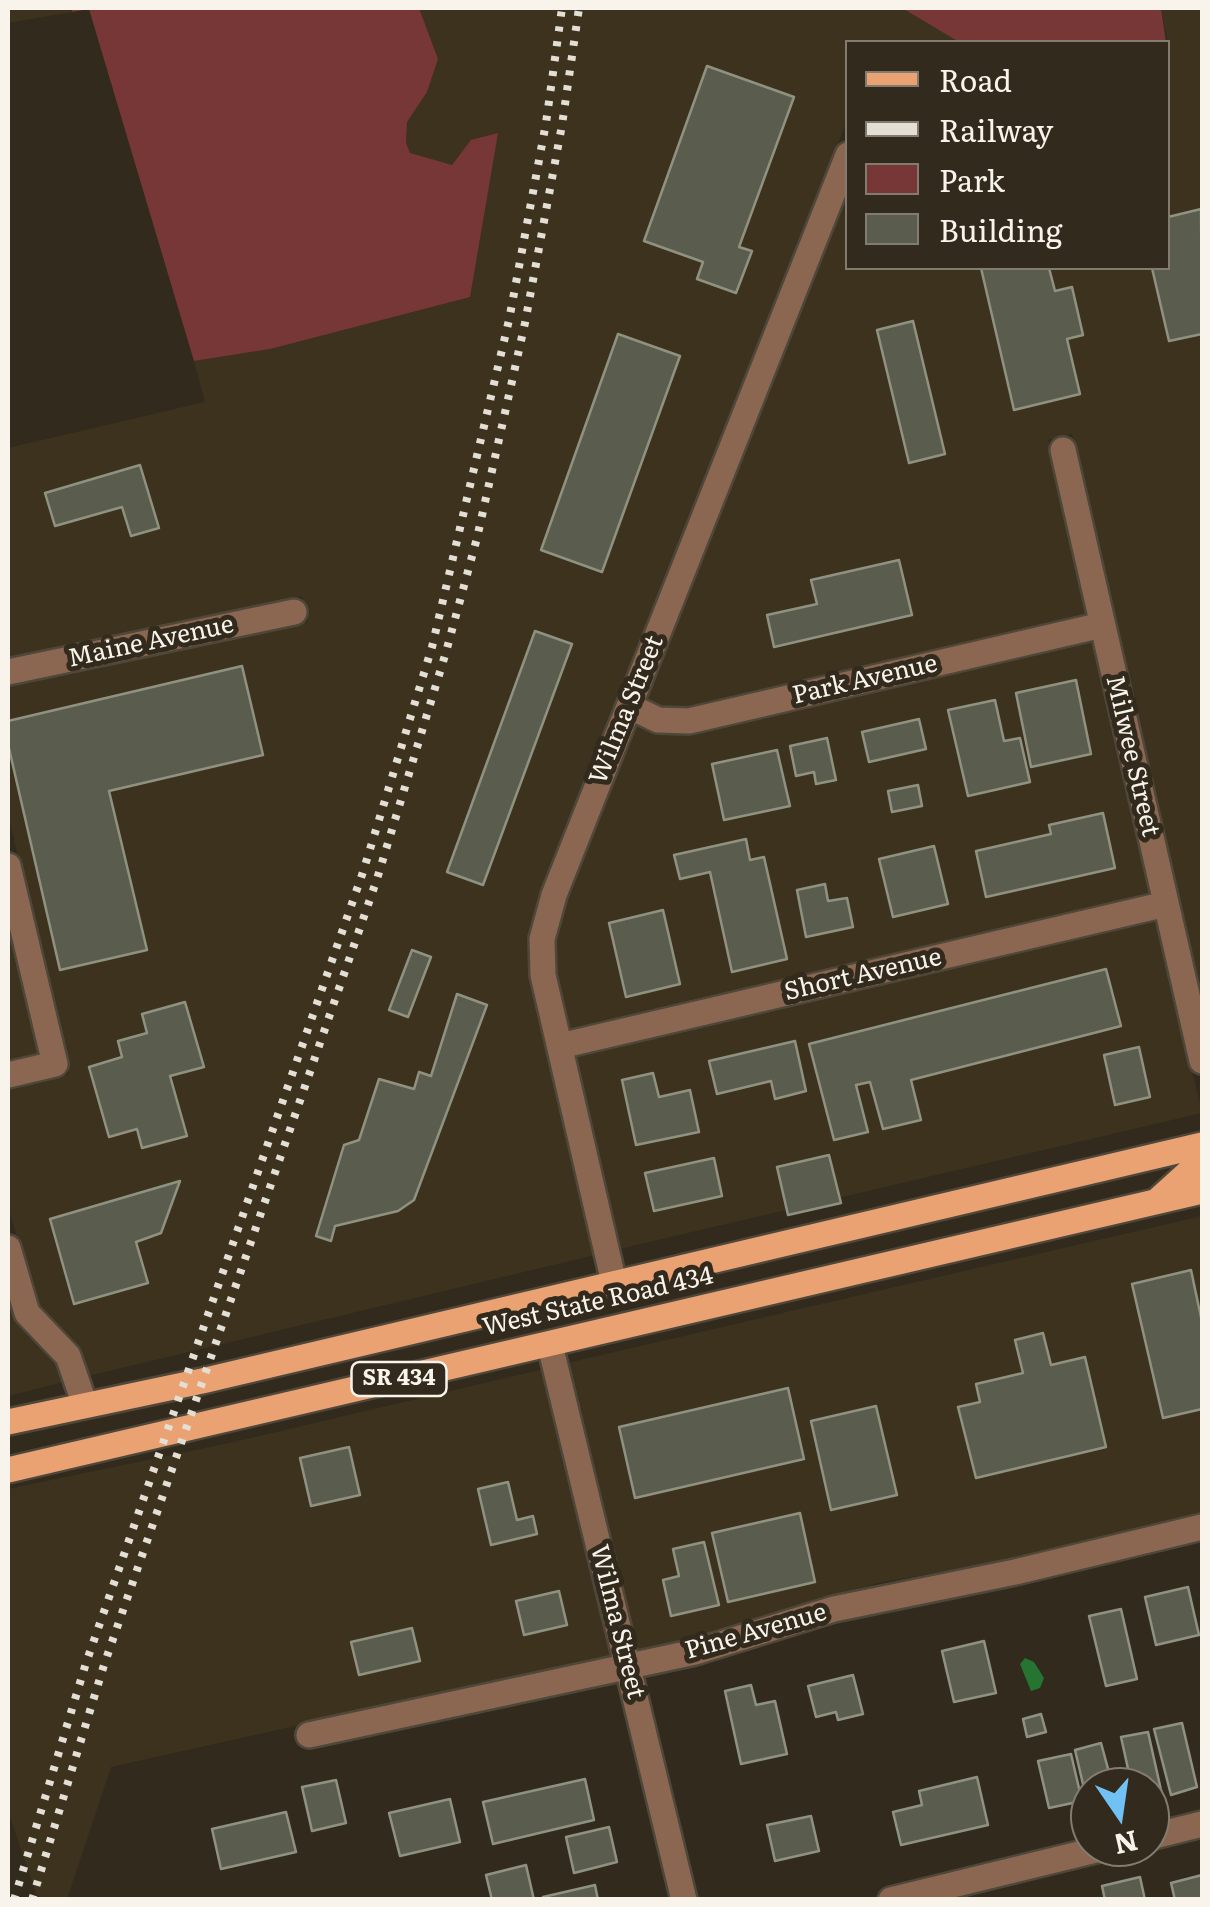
<!DOCTYPE html>
<style>
body{margin:0}
#map{position:relative;width:1210px;height:1907px;overflow:hidden;background:#322b1d;font-family:Literata,serif}
canvas{display:block}
.frame{position:absolute;inset:0;border:10px solid #f9f4eb;pointer-events:none}
.legend{position:absolute;left:845px;top:40px;width:325px;height:230px;box-sizing:border-box;background:#322b1d;border:2px solid #827b6f;margin:0;padding:12px 18px;list-style:none;font-size:30px;color:#f9f4eb}
.legend li{display:flex;align-items:center;gap:20px;height:50px}
.legend b{width:50px;border:2px solid #827b6f}
.north{position:absolute;left:1070px;top:1767px;width:100px;height:100px;box-sizing:border-box;background:#322b1d;border:2px solid #827b6f;border-radius:50%;rotate:167deg;font-size:28px;font-weight:700;line-height:40px;text-align:center;color:#f9f4eb}
.north::after{content:'';display:block;margin:auto;width:35px;height:45px;background:#71c1f5;clip-path:polygon(50% 0,100% 100%,50% 72%,0 100%)}
</style>
<div id="map">
<canvas width="1210" height="1907"></canvas>
<div class="frame"></div>
<ul class="legend">
<li><b style="height:12px;background:#eba273"></b>Road</li>
<li><b style="height:12px;background:#e4dfd5"></b>Railway</li>
<li><b style="height:28px;background:#773737"></b>Park</li>
<li><b style="height:28px;background:#5a5d4d"></b>Building</li>
</ul>
<div class="north">N</div>
</div>
<script>
const ctx = document.querySelector('canvas').getContext('2d');
ctx.lineJoin = 'round';
function paint(path, color) { ctx.fillStyle = color; ctx.fill(path, 'evenodd'); }
const toPath = rows => new Path2D(rows.map(r => 'M' + r).join(''));
function stroke(path, color, width, dash) { ctx.strokeStyle = color; ctx.lineWidth = width; ctx.lineCap = dash ? 'butt' : 'round'; ctx.setLineDash(dash || []); ctx.stroke(path); }
function write(font, color, halo, rows, align = 'center') {
  ctx.font = font + ' Literata,serif'; ctx.lineWidth = 10; ctx.setLineDash([]); ctx.textBaseline = 'middle'; ctx.strokeStyle = halo; ctx.fillStyle = color; for (const [text, x, y, turn = 0] of rows) {
    ctx.save(); ctx.translate(x, y); ctx.rotate((+turn || 0) * Math.PI / 180); ctx.textAlign = isNaN(turn) ? turn : align; if (halo) ctx.strokeText(text, 0, 0); ctx.fillText(text, 0, 0); ctx.restore();
  }
}
const built = toPath([
 [8,8,72,8,72,12,8,23],
 [419,8,902,8,959,42,848,42,847,121,539,899,530,935,595,1255,88,1376,76,1347,37,1305,8,1206,8,1089,69,1074,8,814,8,687,308,622,302,596,8,658,8,448,205,402,194,361,270,349,497,134,471,141,452,165,410,154,406,143,407,122,427,92,438,59],
 [1161,8,1202,8,1202,1008,1072,434,1048,440,1087,614,687,707,660,706,645,699,847,190,848,268,1168,268,1168,42],
 [1093,641,1152,894,568,1030,555,974,554,942,562,910,635,724,658,733,692,734],
 [8,919,39,1053,8,1061],
 [1158,921,1202,1113,619,1249,574,1056],
 [1202,1216,1202,1513,1012,1559,878,1583,691,1638,636,1650,567,1363],
 [8,1291,19,1322,58,1364,64,1382,8,1396],
 [544,1369,613,1655,111,1767,67,1899,38,1899,8,1811,8,1489,234,1442]
]);
const green = toPath([
 [72,8,419,8,438,59,427,92,407,122,406,143,410,153,452,165,471,140,498,133,470,297,270,349,194,361,89,9,72,12],
 [902,8,1161,8,1166,42,959,42]
]);
const water = toPath([
 [1025,1658,1034,1662,1044,1678,1040,1688,1031,1691,1020,1664]
]);
const building = toPath([
 [707,66,794,97,739,247,752,251,736,293,697,279,703,262,644,241,707,66],
 [1201,209,1202,334,1169,341,1152,268,1168,268,1168,217,1201,209],
 [981,268,1049,268,1055,291,1072,287,1083,335,1067,339,1080,394,1014,410,981,268],
 [913,321,945,454,909,463,877,330,913,321],
 [618,334,680,356,602,572,541,550,618,334],
 [140,465,159,528,131,536,122,507,55,526,45,493,140,465],
 [899,560,912,615,774,647,767,615,817,604,811,580,899,560],
 [535,631,572,644,483,885,447,872,535,631],
 [242,666,263,755,109,791,147,950,60,970,8,744,8,721,242,666],
 [1076,680,1091,754,1031,767,1016,693,1076,680],
 [995,700,1004,741,1020,738,1030,782,968,796,948,710,995,700],
 [919,719,926,749,869,762,862,732,919,719],
 [827,738,836,780,816,784,814,772,796,776,790,746,827,738],
 [777,750,790,806,724,820,712,764,777,750],
 [918,785,922,806,892,812,888,791,918,785],
 [1103,813,1115,868,986,897,976,851,1051,834,1049,825,1103,813],
 [746,839,750,860,764,857,787,959,732,972,710,872,680,879,674,855,746,839],
 [934,846,948,904,893,917,879,859,934,846],
 [825,884,828,901,847,898,853,927,806,937,797,890,825,884],
 [663,910,680,984,626,997,609,923,663,910],
 [412,950,431,957,408,1017,389,1010,412,950],
 [1106,969,1121,1026,911,1080,921,1120,883,1129,870,1082,856,1085,868,1132,834,1140,809,1044,1106,969],
 [457,994,487,1005,414,1200,398,1211,335,1226,331,1241,316,1236,344,1145,359,1140,379,1079,414,1089,419,1072,431,1076,457,994],
 [185,1002,204,1067,170,1076,187,1136,142,1148,137,1129,109,1137,89,1067,122,1057,118,1041,147,1033,142,1014,185,1002],
 [795,1041,806,1091,775,1099,771,1081,717,1094,709,1061,795,1041],
 [1139,1047,1150,1097,1115,1105,1104,1055,1139,1047],
 [653,1073,659,1097,690,1090,699,1132,636,1145,622,1080,653,1073],
 [829,1155,841,1203,788,1215,777,1167,829,1155],
 [714,1158,722,1196,654,1211,645,1173,714,1158],
 [180,1181,161,1233,136,1242,148,1283,74,1304,50,1219,180,1181],
 [1191,1270,1202,1322,1202,1409,1163,1418,1132,1284,1191,1270],
 [1043,1333,1051,1365,1085,1357,1106,1447,976,1478,958,1407,980,1402,976,1384,1023,1373,1015,1340,1043,1333],
 [788,1388,804,1459,635,1498,619,1427,788,1388],
 [876,1406,897,1495,831,1510,811,1421,876,1406],
 [349,1447,360,1495,311,1506,300,1458,349,1447],
 [508,1482,517,1520,533,1516,537,1534,491,1545,478,1489,508,1482],
 [800,1513,815,1582,728,1602,712,1533,800,1513],
 [704,1542,719,1605,671,1616,663,1580,679,1576,673,1549,704,1542],
 [1188,1587,1199,1635,1156,1645,1145,1597,1188,1587],
 [559,1591,567,1625,524,1635,516,1601,559,1591],
 [1121,1609,1137,1679,1106,1686,1089,1616,1121,1609],
 [412,1628,420,1661,359,1675,351,1642,412,1628],
 [984,1641,996,1693,954,1702,942,1651,984,1641],
 [853,1675,863,1714,838,1720,836,1712,816,1717,808,1686,853,1675],
 [751,1685,756,1705,775,1701,787,1754,741,1764,725,1691,751,1685],
 [1041,1714,1046,1732,1027,1737,1023,1719,1041,1714],
 [1182,1723,1197,1787,1171,1795,1154,1729,1182,1723],
 [1148,1732,1163,1799,1150,1802,1150,1787,1132,1787,1121,1737,1148,1732],
 [1101,1743,1113,1787,1090,1787,1090,1814,1075,1750,1101,1743],
 [1071,1754,1082,1801,1049,1808,1038,1761,1071,1754],
 [977,1777,988,1825,901,1845,893,1812,922,1805,919,1791,977,1777],
 [585,1779,594,1820,493,1844,483,1802,585,1779],
 [336,1780,346,1823,312,1831,302,1787,336,1780],
 [450,1799,460,1842,400,1856,389,1813,450,1799],
 [286,1812,296,1852,221,1869,212,1829,286,1812],
 [811,1816,819,1851,775,1861,767,1825,811,1816],
 [609,1827,617,1862,574,1873,566,1837,609,1827],
 [526,1865,534,1900,492,1900,486,1875,526,1865],
 [1202,1875,1202,1900,1175,1900,1171,1883,1202,1875],
 [1140,1877,1145,1900,1105,1900,1102,1886,1140,1877],
 [595,1885,598,1900,544,1900,543,1897,595,1885]
]);
const minor = toPath([
 [1063,450,1202,1061],
 [8,672,294,612],
 [629,706,658,720,689,721,1102,625],
 [8,866,55,1064,8,1075],
 [560,1046,1166,904],
 [8,1248,27,1313,68,1356,85,1405],
 [614,1283,543,975,542,939,554,895,848,155],
 [550,1345,684,1900],
 [309,1735,695,1652,834,1609,1015,1572,1202,1527],
 [1150,1837,1202,1824],
 [891,1900,1108,1847]
]);
const primary = toPath([
 [1159,1199,1202,1160],
 [8,1422,202,1381,1202,1145],
 [8,1470,1202,1191]
]);
const rail = toPath([
 [14,1900,86,1663,363,872,432,647,509,320,546,123,562,8],
 [32,1900,104,1665,377,879,446,652,477,538,525,323,562,125,579,8]
]);
const shields = [
 [399,1379,95]
];
const shieldNames = [
 ["SR 434",399,1379]
];
const streetNames = [
 ["Maine Avenue",151,642,-12],
 ["Park Avenue",865,680,-13],
 ["Wilma Street",627,710,-68],
 ["Milwee Street",1132,756,77],
 ["Short Avenue",863,975,-13],
 ["West State Road 434",598,1302,-13],
 ["Wilma Street",617,1622,76],
 ["Pine Avenue",756,1632,-16]
];
paint(built, '#3d321e');
paint(green, '#773737');
paint(water, '#267431');
paint(building, '#5a5d4d');
stroke(building, '#8f9280', 2.5);
stroke(minor, '#4e473a', 30);
stroke(primary, '#4e473a', 30);
stroke(minor, '#8b6751', 25);
stroke(primary, '#eba273', 25);
stroke(rail, '#e4dfd5', 8, [5, 10]);
for (const [x, y, w] of shields) { const box = new Path2D(); box.roundRect(x - w / 2, y - 17, w, 34, 8); ctx.fillStyle = '#322b1d'; ctx.fill(box); stroke(box, '#f9f4eb', 2.5); }
write('bold 22px', '#f9f4eb', null, shieldNames);
write('25px', '#f9f4eb', '#322b1d', streetNames);
</script>
